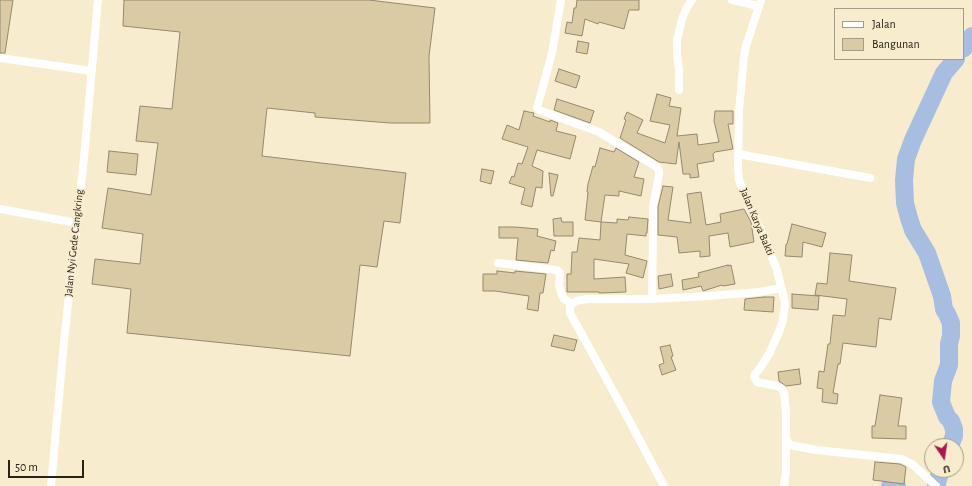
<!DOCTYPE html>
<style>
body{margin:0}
#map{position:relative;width:972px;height:486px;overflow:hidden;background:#f8eccf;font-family:"Alegreya Sans",sans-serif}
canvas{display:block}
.legend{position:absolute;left:834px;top:8px;width:130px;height:52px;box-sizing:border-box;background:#f8eccf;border:1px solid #a49c86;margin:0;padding:5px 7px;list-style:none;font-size:12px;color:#272318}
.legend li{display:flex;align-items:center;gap:8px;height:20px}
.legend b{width:20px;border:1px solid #a49c86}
.north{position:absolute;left:924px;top:438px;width:40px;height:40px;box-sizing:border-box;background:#f8eccf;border:1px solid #a49c86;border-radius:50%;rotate:167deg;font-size:11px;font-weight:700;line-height:16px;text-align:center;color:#272318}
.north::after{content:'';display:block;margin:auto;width:14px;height:18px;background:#aa174d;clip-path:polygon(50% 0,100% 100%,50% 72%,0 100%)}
.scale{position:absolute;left:8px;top:460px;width:76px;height:18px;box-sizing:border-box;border:2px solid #272318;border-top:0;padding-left:5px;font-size:12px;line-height:14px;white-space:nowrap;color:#272318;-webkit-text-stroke:3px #f8eccf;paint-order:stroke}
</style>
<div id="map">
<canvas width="972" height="486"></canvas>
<ul class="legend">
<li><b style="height:5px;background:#fff"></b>Jalan</li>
<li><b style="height:11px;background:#dbcba4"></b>Bangunan</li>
</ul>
<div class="north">U</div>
<div class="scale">50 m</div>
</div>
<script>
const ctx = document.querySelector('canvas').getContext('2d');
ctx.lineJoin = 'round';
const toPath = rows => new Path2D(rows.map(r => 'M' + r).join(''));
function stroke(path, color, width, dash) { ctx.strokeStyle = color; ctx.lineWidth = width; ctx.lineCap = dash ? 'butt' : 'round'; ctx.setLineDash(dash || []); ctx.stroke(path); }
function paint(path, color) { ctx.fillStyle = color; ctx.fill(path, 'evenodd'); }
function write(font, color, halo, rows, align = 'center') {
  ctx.font = font + ' "Alegreya Sans",sans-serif'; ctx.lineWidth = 3.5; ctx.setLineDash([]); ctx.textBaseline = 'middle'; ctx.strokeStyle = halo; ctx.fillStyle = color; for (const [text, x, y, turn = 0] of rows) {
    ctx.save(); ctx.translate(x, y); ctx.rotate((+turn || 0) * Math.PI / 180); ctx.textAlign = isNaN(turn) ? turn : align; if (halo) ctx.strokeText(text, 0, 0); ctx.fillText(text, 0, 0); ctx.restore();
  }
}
const river = toPath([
 [963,49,972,36],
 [950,446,954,436,954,429,951,421,947,417,941,402,943,381,949,365,949,344,951,336,951,323,947,314,944,309,942,296,927,253,913,230,909,218,905,203,904,180,906,159,913,140,944,73,956,59],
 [890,486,894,485,897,486],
 [936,486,941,470]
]);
const building = toPath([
 [0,0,13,0,5,53,0,53,0,0],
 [124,0,369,0,435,8,429,56,430,123,390,123,315,117,315,113,267,108,262,156,406,173,400,223,384,221,377,267,360,265,350,356,127,333,131,289,92,284,95,259,140,264,143,234,102,228,108,188,151,195,158,143,136,141,140,106,172,109,180,32,123,26,124,0],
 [577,0,639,0,639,10,629,10,624,29,599,22,598,24,585,19,582,36,565,33,567,22,572,23,574,8,576,8,577,0],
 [578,41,589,43,587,54,576,52,578,41],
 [559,69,580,76,576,88,555,81,559,69],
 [657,94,671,98,669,106,681,108,677,136,697,134,698,145,719,142,714,121,715,111,733,111,733,124,728,124,733,149,715,152,713,154,714,161,697,164,699,177,690,178,690,174,683,174,679,142,676,164,659,162,620,138,626,120,624,119,627,112,643,120,637,133,665,143,670,125,650,121,657,94],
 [557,99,594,111,590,123,554,110,557,99],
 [524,111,534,113,533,116,550,122,550,120,558,123,556,131,576,136,570,159,537,150,532,166,543,171,542,188,536,187,532,207,521,204,525,188,509,183,512,176,514,177,518,163,522,164,528,147,502,139,507,125,519,130,524,111],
 [600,148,614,152,616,148,639,162,634,177,644,179,641,196,619,191,619,196,605,195,601,222,585,220,588,192,587,192,588,184,593,166,595,167,600,148],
 [109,151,138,154,136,175,107,172,109,151],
 [482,169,494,171,491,184,480,181,482,169],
 [549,173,558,175,553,196,551,196,549,173],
 [663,186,673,187,668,220,691,223,687,194,701,192,706,225,721,222,720,214,744,209,751,222,754,242,730,247,728,233,709,236,710,256,700,257,700,251,679,253,677,237,658,235,658,207,663,186],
 [629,217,648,219,647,233,646,233,646,236,627,234,625,255,647,261,643,278,626,273,629,264,594,259,594,279,625,277,626,292,599,293,599,292,567,292,567,274,571,274,572,252,577,252,579,238,600,240,601,222,617,223,617,219,628,220,629,217],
 [561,218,562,222,573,222,573,236,554,236,553,219,561,218],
 [792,224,826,233,822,247,803,242,802,257,785,256,786,244,787,244,792,224],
 [499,227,515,227,538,229,537,236,556,241,554,251,551,250,548,263,516,260,518,238,499,238,499,227],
 [830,253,852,255,849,281,896,288,891,320,879,318,876,347,843,343,840,364,838,364,833,393,838,394,837,404,822,402,823,389,817,388,819,371,824,372,828,344,830,344,833,315,845,316,847,299,815,295,817,283,827,284,830,253],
 [728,265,728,266,731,265,735,284,723,286,722,285,703,291,701,286,683,290,682,280,699,277,698,273,728,265],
 [497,271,515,273,515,271,546,274,543,293,540,293,538,311,527,309,529,296,495,291,483,291,483,274,497,274,497,271],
 [671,274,673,286,659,289,658,276,671,274],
 [792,294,819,296,818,310,792,308,792,294],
 [764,297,774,297,773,312,744,310,745,299,764,297],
 [554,335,577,340,574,351,551,346,554,335],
 [670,345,673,356,671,357,676,370,662,375,659,365,664,363,660,347,670,345],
 [799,369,801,384,786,386,779,381,778,372,799,369],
 [880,395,902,398,898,426,906,426,906,439,872,438,872,426,875,426,880,395],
 [875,462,900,464,906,467,904,484,873,480,875,462]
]);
const street = toPath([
 [561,0,552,53,537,108,539,110,599,132,657,167,659,171,659,175,653,206,653,233,652,299],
 [732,0,758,6],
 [761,0,746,46,744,56,739,111,738,166,739,180,749,206,761,230,777,270,785,303,783,320,779,332,769,354,760,368,755,374,754,377,757,382,777,386,781,388,784,392,786,413,786,439,790,445,816,450,902,459,912,464,936,486],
 [0,58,92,71],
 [679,90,679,69,677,55,677,40,682,19,687,7,692,0],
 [738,154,870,178],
 [0,209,77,223],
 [498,263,557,270,560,273,559,285,561,293,564,299,572,304],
 [51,486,64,341,84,158,98,0],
 [664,486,623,409,570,313,570,306,572,304,576,301,587,299,652,299,709,296,759,292,781,288],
 [784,486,786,471,786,439]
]);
const streetNames = [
 ["Jalan Karya Bakti",757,222,67],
 ["Jalan Nyi Gede Cangkring",74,243,-84]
];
stroke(river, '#a7bee0', 18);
paint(building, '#dbcba4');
stroke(building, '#94896f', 1);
stroke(street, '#fff', 8);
write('11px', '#272318', '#f8eccf', streetNames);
</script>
